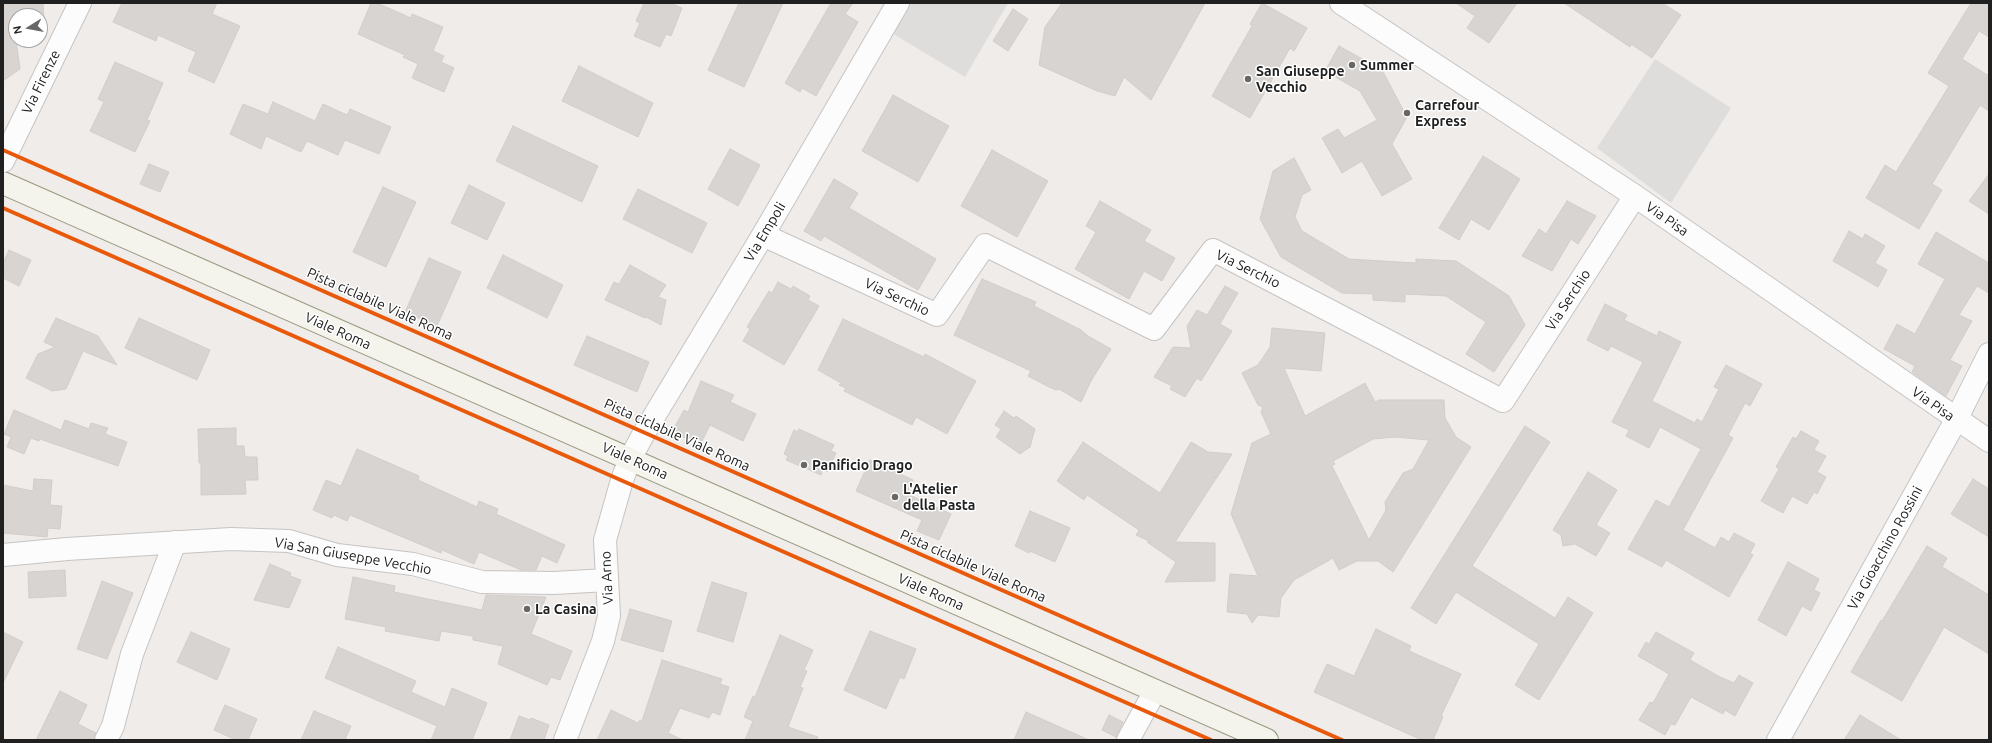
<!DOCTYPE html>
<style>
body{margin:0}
#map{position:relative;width:1992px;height:743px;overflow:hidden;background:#efece9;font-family:Ubuntu,sans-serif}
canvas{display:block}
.frame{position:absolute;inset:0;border:4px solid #202020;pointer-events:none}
.north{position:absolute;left:8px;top:8px;width:40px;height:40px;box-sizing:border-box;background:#fff;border:1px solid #a6a6a6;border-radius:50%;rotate:259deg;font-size:11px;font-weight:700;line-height:16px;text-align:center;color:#202020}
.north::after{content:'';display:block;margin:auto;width:14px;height:18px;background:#686766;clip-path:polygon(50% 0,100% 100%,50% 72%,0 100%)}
</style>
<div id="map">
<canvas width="1992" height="743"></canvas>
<div class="frame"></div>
<div class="north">N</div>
</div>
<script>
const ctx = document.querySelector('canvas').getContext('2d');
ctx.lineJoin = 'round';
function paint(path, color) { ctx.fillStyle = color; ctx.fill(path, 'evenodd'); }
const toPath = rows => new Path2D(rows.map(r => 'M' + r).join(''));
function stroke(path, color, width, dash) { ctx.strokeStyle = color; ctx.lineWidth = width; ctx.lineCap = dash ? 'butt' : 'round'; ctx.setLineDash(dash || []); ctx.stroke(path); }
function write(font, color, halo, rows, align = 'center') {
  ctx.font = font + ' Ubuntu,sans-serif'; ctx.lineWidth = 3; ctx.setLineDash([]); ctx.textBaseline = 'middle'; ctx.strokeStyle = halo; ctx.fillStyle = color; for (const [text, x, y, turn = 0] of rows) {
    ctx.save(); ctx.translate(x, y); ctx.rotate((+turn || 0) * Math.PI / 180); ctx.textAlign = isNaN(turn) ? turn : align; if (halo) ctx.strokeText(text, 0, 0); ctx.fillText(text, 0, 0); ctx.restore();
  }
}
const parking = toPath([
 [907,3,1008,3,965,77,890,32],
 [1655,59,1731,108,1671,203,1597,148]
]);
const building = toPath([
 [3,3,43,3,44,22,40,24,40,16,16,16,16,40,20,69,3,81,3,3],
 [122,3,217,3,212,14,240,26,214,83,188,71,196,52,158,35,156,41,113,22,122,3],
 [371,3,377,3,411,18,412,14,443,27,433,51,444,56,441,62,454,68,444,92,412,78,418,64,403,57,405,55,358,34,371,3],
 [644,3,670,3,682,8,671,36,666,34,660,47,634,36,640,23,636,21,644,3],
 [739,3,783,3,744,87,708,70,739,3],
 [831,3,853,3,845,14,858,22,816,96,802,88,800,92,785,83,831,3],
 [1062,3,1205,3,1151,100,1124,77,1115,96,1097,91,1039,65,1045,27,1062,3],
 [1262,3,1307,28,1294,51,1290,48,1250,118,1212,96,1252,26,1250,24,1262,3],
 [1456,3,1517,3,1489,43,1467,28,1475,16,1456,3],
 [1564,3,1662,3,1681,15,1652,58,1631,44,1630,47,1564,3],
 [1971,3,1989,3,1989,37,1979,31,1962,59,1989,76,1989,111,1980,105,1932,184,1942,190,1919,229,1866,198,1885,165,1896,172,1949,86,1928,73,1971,3],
 [1013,9,1028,19,1008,51,993,41,1013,9],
 [1339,46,1382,70,1407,117,1392,144,1412,179,1382,196,1362,161,1342,173,1322,138,1338,129,1344,138,1377,120,1360,91,1325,71,1339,46],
 [115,62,163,83,147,120,150,121,135,152,90,131,104,102,98,99,115,62],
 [579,66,653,103,638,137,562,101,579,66],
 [893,95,949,126,918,182,862,151,893,95],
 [273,102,315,121,323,104,347,115,350,109,391,127,379,154,345,140,338,155,307,141,301,152,266,136,261,149,230,134,243,104,268,114,273,102],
 [513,126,598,166,582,202,496,161,513,126],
 [730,149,760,165,738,206,708,189,730,149],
 [992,150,1048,181,1017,237,961,206,992,150],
 [1483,156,1520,179,1489,230,1471,219,1459,240,1439,228,1483,156],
 [1294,158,1311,190,1302,195,1295,217,1302,231,1349,259,1416,263,1416,259,1456,261,1509,296,1525,325,1494,372,1466,354,1486,322,1446,296,1405,294,1405,302,1373,300,1373,294,1342,293,1281,257,1260,219,1273,171,1294,158],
 [149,164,169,172,160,192,140,184,149,164],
 [1989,174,1989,214,1969,201,1989,174],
 [834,179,858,193,849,208,936,259,918,290,824,236,821,241,804,231,834,179],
 [469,185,505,203,487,240,451,223,469,185],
 [383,187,416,202,386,267,353,252,383,187],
 [638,189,707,223,692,253,623,219,638,189],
 [1100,201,1151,230,1144,241,1175,258,1162,281,1144,271,1129,299,1075,269,1096,232,1086,226,1100,201],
 [1567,201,1596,216,1578,244,1571,239,1552,271,1522,256,1539,229,1546,234,1567,201],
 [1849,231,1863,239,1865,234,1885,246,1875,263,1887,270,1878,287,1833,261,1849,231],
 [1936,232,1989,263,1989,293,1977,286,1959,315,1972,321,1950,360,1962,366,1946,396,1912,372,1915,366,1884,349,1897,324,1915,334,1945,279,1918,264,1936,232],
 [9,250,31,260,19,286,3,278,3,263,9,250],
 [503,255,563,285,547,318,487,288,503,255],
 [429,258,461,272,437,326,405,312,429,258],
 [630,265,666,285,658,297,666,300,661,325,646,317,645,318,605,300,614,282,619,284,630,265],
 [982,279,1036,302,1034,306,1081,330,1088,336,1111,349,1091,381,1081,402,1059,389,1056,390,1049,387,1028,376,1031,371,954,335,982,279],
 [778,282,791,289,793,286,810,296,808,300,819,306,784,365,743,341,750,329,747,327,769,291,772,293,778,282],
 [1225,286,1238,293,1220,324,1232,331,1201,381,1197,378,1185,397,1170,389,1172,386,1154,377,1173,347,1191,348,1187,326,1197,310,1207,315,1225,286],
 [1605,304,1627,315,1624,320,1657,336,1659,331,1681,342,1652,401,1695,423,1697,419,1702,422,1719,389,1714,387,1726,365,1762,384,1750,406,1745,403,1728,435,1733,438,1683,530,1715,548,1721,537,1729,542,1734,533,1755,544,1750,553,1753,555,1729,597,1666,560,1662,567,1628,549,1656,500,1669,507,1701,449,1660,427,1649,448,1626,436,1629,430,1612,422,1643,362,1611,346,1608,351,1587,340,1605,304],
 [56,318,98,336,117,365,83,351,66,389,52,391,26,378,38,354,55,347,44,342,56,318],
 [139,318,210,350,197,380,125,348,139,318],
 [843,319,924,357,925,354,976,381,947,434,916,417,912,425,844,391,846,388,839,385,841,383,818,370,843,319],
 [1272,328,1325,333,1321,371,1284,368,1305,416,1365,383,1375,402,1379,400,1444,400,1445,418,1456,437,1471,447,1393,572,1378,561,1357,561,1339,570,1333,558,1294,580,1281,598,1279,617,1258,615,1252,623,1247,614,1227,612,1230,574,1258,576,1231,514,1252,443,1271,434,1261,412,1263,407,1258,405,1242,373,1258,365,1270,347,1272,328],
 [1395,437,1429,440,1413,469,1403,473,1385,502,1386,510,1369,540,1332,466,1335,464,1333,461,1373,439,1395,437],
 [587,336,649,362,637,392,574,365,587,336],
 [701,381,734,395,730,402,756,414,743,441,710,425,700,445,672,432,684,410,688,412,701,381],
 [14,410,61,430,65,420,89,429,91,423,108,428,105,434,127,442,118,466,40,439,39,441,31,438,24,454,7,447,11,437,4,434,14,410],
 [1004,411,1014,418,1016,416,1035,429,1030,447,1020,454,996,437,1001,429,995,425,1004,411],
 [1525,426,1550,442,1472,566,1555,618,1568,597,1593,613,1539,700,1515,685,1539,644,1456,592,1436,624,1411,608,1525,426],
 [236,428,236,446,244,446,245,457,257,457,258,480,245,480,246,494,201,495,201,463,199,463,198,429,236,428],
 [799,429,834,445,831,451,836,453,827,472,823,470,821,475,786,460,788,456,784,454,794,430,798,432,799,429],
 [1801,431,1819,441,1814,450,1826,456,1817,472,1826,477,1817,494,1814,492,1807,504,1792,496,1783,513,1761,501,1779,469,1776,467,1793,437,1796,439,1801,431],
 [1083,442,1160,493,1191,442,1208,452,1232,454,1216,479,1215,476,1215,480,1175,542,1215,543,1215,581,1165,582,1176,562,1147,542,1151,542,1136,535,1139,530,1087,495,1084,500,1057,481,1083,442],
 [357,449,419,476,418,480,477,507,479,501,498,509,496,514,565,545,557,563,542,556,536,570,521,570,479,552,474,564,442,550,441,553,350,515,347,521,334,515,332,518,313,510,326,480,341,486,357,449],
 [870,460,913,480,907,494,951,514,939,540,917,531,922,520,856,491,870,460],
 [1588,472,1617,490,1596,525,1610,533,1596,556,1575,544,1563,546,1561,535,1553,530,1588,472],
 [34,479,52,480,50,505,62,506,60,529,48,528,47,537,3,533,3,485,33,491,34,479],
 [1973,479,1989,489,1989,537,1951,514,1973,479],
 [1030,511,1070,528,1055,562,1030,551,1029,553,1015,546,1030,511],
 [1927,546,1947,558,1942,567,1989,595,1989,654,1944,627,1902,701,1851,672,1881,620,1882,621,1927,546],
 [1788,562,1819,579,1814,590,1820,593,1811,611,1802,606,1786,636,1758,620,1788,562],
 [270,564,291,573,290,576,301,580,289,608,254,600,270,564],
 [65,570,66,596,29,598,28,572,65,570],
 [353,577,395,586,394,592,482,610,486,595,546,597,531,634,572,651,560,680,551,677,547,685,498,664,503,646,473,640,473,636,441,631,439,641,385,631,386,627,345,619,353,577],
 [102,581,133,593,107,659,77,649,102,581],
 [712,582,747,593,733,642,697,631,712,582],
 [630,609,672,621,663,652,621,640,630,609],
 [1376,629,1411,646,1409,651,1461,674,1441,716,1443,717,1433,740,1422,740,1314,692,1327,664,1354,676,1376,629],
 [870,631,916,649,904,679,900,677,886,709,844,690,870,631],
 [3,632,23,642,3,683,3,632],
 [191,632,230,649,217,680,177,662,191,632],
 [1656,632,1694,653,1690,660,1720,677,1734,683,1739,675,1753,683,1735,716,1725,710,1723,714,1691,697,1675,725,1671,724,1665,735,1639,720,1650,702,1653,703,1669,674,1638,656,1646,642,1649,644,1656,632],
 [780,635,813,650,804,670,807,671,800,687,803,688,788,727,818,737,817,740,745,740,753,721,744,717,753,696,755,697,780,635],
 [338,647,416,681,411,692,445,707,452,688,487,703,472,740,431,740,437,726,325,678,338,647],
 [662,660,722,679,720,684,729,687,720,715,712,712,709,718,680,708,668,733,683,740,597,740,611,710,638,723,640,720,642,721,662,660],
 [60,691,87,705,78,724,96,733,94,740,36,740,60,691],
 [225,705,257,719,248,740,236,740,214,730,225,705],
 [314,711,351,726,345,740,301,740,314,711],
 [1026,712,1089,740,1014,740,1026,712],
 [1109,715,1123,722,1116,737,1102,730,1109,715],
 [1860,715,1901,740,1844,740,1860,715],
 [519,716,530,720,531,718,549,725,544,740,510,740,519,716]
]);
const minor = toPath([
 [1341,3,1635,196,1989,441],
 [3,161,80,3],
 [763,235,937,315,985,245,1154,329,1213,250,1503,401,1635,196],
 [3,555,67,549,231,539,289,541,337,555,413,564,482,582,554,583,607,580],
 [106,740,113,726,132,654,175,542],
 [565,740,603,641,609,616,605,540,622,480,630,459,644,433,763,235,898,3],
 [1128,740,1155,691]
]);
const tertiary = toPath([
 [1778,740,1956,420,1989,354]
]);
const secondary = toPath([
 [3,183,1267,740]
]);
const cycleway = toPath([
 [3,150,1342,740],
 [3,208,1211,740]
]);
const markers = [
 [1352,65,4,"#686766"],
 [1248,79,4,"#686766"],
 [1407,113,4,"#686766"],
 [804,465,4,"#686766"],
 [895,497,4,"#686766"],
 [527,609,4,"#686766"]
];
const poiNames = [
 ["Summer",1360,65],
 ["San Giuseppe",1256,71],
 ["Vecchio",1256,87],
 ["Carrefour",1415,105],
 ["Express",1415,121],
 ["Panificio Drago",812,465],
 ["L'Atelier",903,489],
 ["della Pasta",903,505],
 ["La Casina",535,609]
];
const streetNames = [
 ["Via Firenze",41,82,-64],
 ["Via Pisa",1667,219,35],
 ["Via Empoli",765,232,-59],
 ["Via Serchio",1248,269,26],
 ["Via Serchio",897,297,25],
 ["Via Serchio",1568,300,-57],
 ["Pista ciclabile Viale Roma",380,304,24],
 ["Viale Roma",338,331,24],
 ["Via Pisa",1933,404,35],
 ["Pista ciclabile Viale Roma",677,435,24],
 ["Viale Roma",635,461,24],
 ["Via Gioacchino Rossini",1885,548,-61],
 ["Via San Giuseppe Vecchio",353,556,10],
 ["Pista ciclabile Viale Roma",973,566,24],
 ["Via Arno",607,578,-93],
 ["Viale Roma",931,592,24]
];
paint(parking, '#dfdddc');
paint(building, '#d7d4d1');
stroke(building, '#d2cdca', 1);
stroke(minor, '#c6c4c3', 24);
stroke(tertiary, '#c6c4c3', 24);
stroke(secondary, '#9a987f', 24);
stroke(minor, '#fdfcfc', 22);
stroke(tertiary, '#fdfcfc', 22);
stroke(secondary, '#f4f3ec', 22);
stroke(cycleway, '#e8590c', 4);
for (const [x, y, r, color] of markers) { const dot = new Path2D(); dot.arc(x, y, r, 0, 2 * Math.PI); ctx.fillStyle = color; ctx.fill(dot); stroke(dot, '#fff', 1.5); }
write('bold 14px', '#202020', '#fff', poiNames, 'left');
write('14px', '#202020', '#fff', streetNames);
</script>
